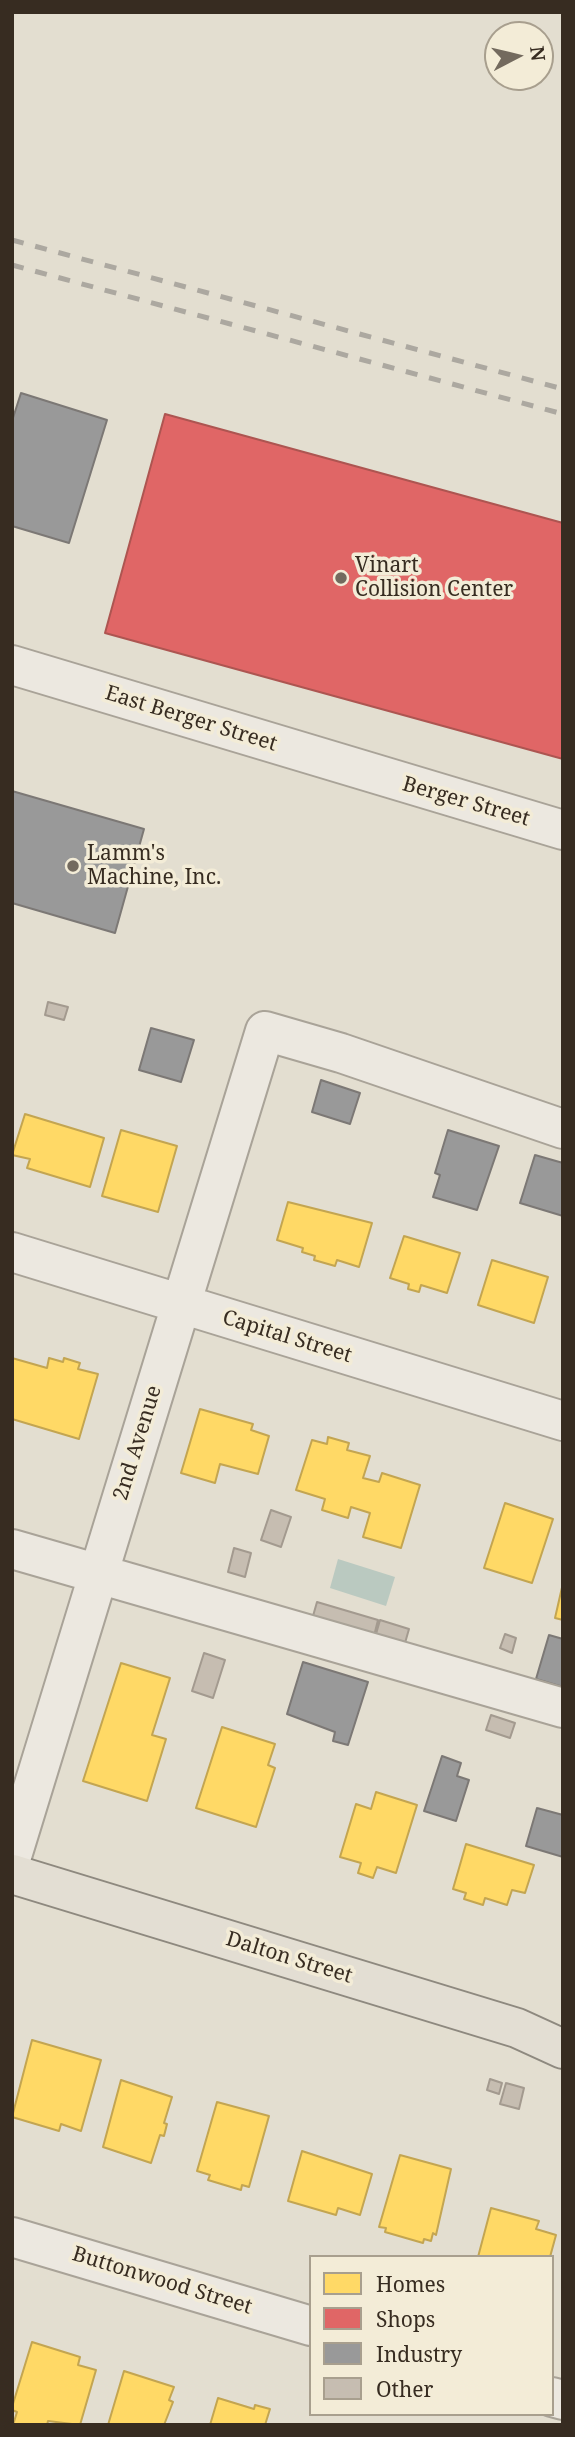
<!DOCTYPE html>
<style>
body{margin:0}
#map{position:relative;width:575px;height:2437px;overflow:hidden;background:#e3ded0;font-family:"Noto Serif",serif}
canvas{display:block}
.frame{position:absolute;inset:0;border:14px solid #372c21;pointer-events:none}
.legend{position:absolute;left:309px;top:2255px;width:245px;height:161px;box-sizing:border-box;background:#f3ecd7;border:2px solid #a89f8e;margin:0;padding:9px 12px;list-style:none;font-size:21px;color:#372c21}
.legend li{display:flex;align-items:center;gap:14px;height:35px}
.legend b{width:35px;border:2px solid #a89f8e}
.north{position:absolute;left:484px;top:21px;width:70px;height:70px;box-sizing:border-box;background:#f3ecd7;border:2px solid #a89f8e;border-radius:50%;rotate:83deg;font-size:19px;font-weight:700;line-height:28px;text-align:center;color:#372c21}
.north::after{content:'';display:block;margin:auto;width:24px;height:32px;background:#736a5e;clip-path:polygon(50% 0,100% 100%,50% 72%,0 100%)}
</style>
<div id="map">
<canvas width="575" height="2437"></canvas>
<div class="frame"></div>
<ul class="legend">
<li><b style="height:19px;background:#ffd966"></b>Homes</li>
<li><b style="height:19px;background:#e06666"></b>Shops</li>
<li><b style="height:19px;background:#999"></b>Industry</li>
<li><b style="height:19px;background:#c6bdb1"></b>Other</li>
</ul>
<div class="north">N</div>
</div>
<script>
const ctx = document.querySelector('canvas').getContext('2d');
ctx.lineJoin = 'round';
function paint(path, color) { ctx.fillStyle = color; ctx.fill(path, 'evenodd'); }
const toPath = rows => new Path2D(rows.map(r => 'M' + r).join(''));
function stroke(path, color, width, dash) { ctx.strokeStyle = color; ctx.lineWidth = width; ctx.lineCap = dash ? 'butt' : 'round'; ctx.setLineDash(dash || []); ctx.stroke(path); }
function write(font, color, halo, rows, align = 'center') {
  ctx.font = font + ' "Noto Serif",serif'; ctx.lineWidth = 7; ctx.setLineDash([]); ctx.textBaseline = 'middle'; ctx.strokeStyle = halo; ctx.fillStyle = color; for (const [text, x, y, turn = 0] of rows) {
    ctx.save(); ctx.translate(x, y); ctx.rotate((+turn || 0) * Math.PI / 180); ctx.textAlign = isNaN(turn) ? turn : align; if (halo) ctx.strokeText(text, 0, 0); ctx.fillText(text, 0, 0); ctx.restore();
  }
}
const water = toPath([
 [338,1559,395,1577,386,1606,330,1588]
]);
const homes = toPath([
 [25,1114,104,1138,90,1187,27,1168,30,1159,12,1155,25,1114],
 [121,1130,177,1146,158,1212,102,1196,121,1130],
 [288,1202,372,1223,359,1267,337,1260,335,1266,314,1260,315,1256,302,1252,303,1248,277,1240,288,1202],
 [404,1236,460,1253,447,1293,421,1285,419,1292,408,1289,409,1284,390,1278,404,1236],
 [492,1260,548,1277,534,1323,478,1305,492,1260],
 [12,1358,47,1368,49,1358,63,1362,64,1358,80,1363,78,1369,98,1374,79,1439,12,1419,12,1358],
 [200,1409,253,1424,251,1430,269,1436,258,1474,220,1464,215,1483,181,1473,200,1409],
 [328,1437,349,1443,347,1450,370,1456,363,1478,379,1482,382,1473,420,1485,401,1548,363,1537,370,1513,351,1507,348,1518,322,1510,325,1499,296,1490,312,1440,327,1444,328,1437],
 [505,1503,553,1519,532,1583,484,1568,505,1503],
 [563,1583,563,1620,555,1618,563,1583],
 [121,1663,170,1678,152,1735,166,1739,147,1801,83,1781,121,1663],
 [222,1727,275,1744,268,1765,275,1768,256,1827,196,1808,222,1727],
 [376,1792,417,1805,396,1873,377,1867,373,1878,358,1873,361,1863,340,1857,356,1804,371,1809,376,1792],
 [466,1844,534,1865,525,1893,512,1890,507,1905,485,1898,483,1905,464,1899,466,1893,453,1889,466,1844],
 [32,2040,101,2060,81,2131,61,2124,59,2131,12,2117,32,2040],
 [121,2080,172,2097,164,2123,167,2124,164,2136,160,2135,151,2163,103,2147,121,2080],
 [217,2102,269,2116,249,2187,242,2185,241,2190,208,2180,210,2175,197,2171,217,2102],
 [302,2151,372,2174,360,2215,338,2208,336,2215,288,2201,302,2151],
 [400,2155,451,2169,436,2235,433,2233,431,2241,424,2239,423,2243,385,2232,386,2228,379,2227,400,2155],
 [491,2208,539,2221,536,2229,556,2235,550,2257,478,2257,491,2208],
 [32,2342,80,2357,78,2365,96,2370,80,2425,48,2421,47,2425,13,2425,17,2412,12,2410,12,2407,32,2342],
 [124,2371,174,2387,169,2400,173,2402,164,2425,108,2425,124,2371],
 [218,2398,254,2409,255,2405,270,2409,265,2425,210,2425,218,2398]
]);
const shops = toPath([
 [165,414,563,523,563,759,105,633,165,414]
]);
const industry = toPath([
 [21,393,107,420,69,543,12,526,12,421,21,393],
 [12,791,144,829,115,933,12,903,12,791],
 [151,1028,194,1040,181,1082,139,1070,151,1028],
 [321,1080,360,1093,350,1124,312,1112,321,1080],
 [448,1130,499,1146,477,1210,433,1197,440,1175,435,1173,448,1130],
 [535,1155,563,1163,563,1216,520,1203,535,1155],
 [549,1635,563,1639,563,1687,536,1679,549,1635],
 [303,1662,368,1682,348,1745,333,1741,335,1732,287,1714,303,1662],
 [442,1756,461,1763,457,1776,469,1780,456,1821,424,1811,442,1756],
 [537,1808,563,1815,563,1857,526,1846,537,1808]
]);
const building = toPath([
 [48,1002,68,1007,64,1020,45,1015,48,1002],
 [271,1510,291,1517,281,1547,261,1540,271,1510],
 [234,1548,251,1553,245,1577,228,1572,234,1548],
 [317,1602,378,1620,373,1640,311,1623,317,1602],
 [380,1620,409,1629,403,1650,374,1641,380,1620],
 [505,1634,516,1638,512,1653,500,1648,505,1634],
 [204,1653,225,1660,213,1698,192,1691,204,1653],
 [491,1715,515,1723,510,1738,486,1730,491,1715],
 [490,2079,502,2083,499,2094,487,2090,490,2079],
 [506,2083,524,2088,519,2109,500,2104,506,2083]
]);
const minor = toPath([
 [12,665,563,830],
 [12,1252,563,1421],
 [12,1549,563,1708],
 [12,1856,265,1031,341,1053,563,1129],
 [12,2237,311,2326],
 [552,2397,563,2400]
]);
const major = toPath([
 [12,1874,517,2028,563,2049]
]);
const rail = toPath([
 [12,240,563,389],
 [12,265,563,414]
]);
const markers = [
 [341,578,7,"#736a5e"],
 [73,866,7,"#736a5e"]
];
const poiNames = [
 ["Vinart",355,566],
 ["Collision Center",355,590],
 ["Lamm's",87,854],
 ["Machine, Inc.",87,878]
];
const streetNames = [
 ["East Berger Street",191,719,17],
 ["Berger Street",466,802,16],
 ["Capital Street",287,1337,17],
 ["2nd Avenue",138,1443,-73],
 ["Dalton Street",289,1958,17],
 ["Buttonwood Street",162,2281,17]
];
paint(water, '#bac9c0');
paint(homes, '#ffd966');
stroke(homes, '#c3a551', 2);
paint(shops, '#e06666');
stroke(shops, '#ad5551', 2);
paint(industry, '#999');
stroke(industry, '#7c7875', 2);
paint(building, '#c6bdb1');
stroke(building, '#a39a8f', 2);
stroke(minor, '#a9a398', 42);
stroke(major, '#8e897f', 42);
stroke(minor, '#ece8e0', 38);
stroke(major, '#e3ded3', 38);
stroke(rail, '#aca8a0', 5, [12, 12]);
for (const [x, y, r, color] of markers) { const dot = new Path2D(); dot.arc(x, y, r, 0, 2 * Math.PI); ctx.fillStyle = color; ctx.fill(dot); stroke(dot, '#f3ecd7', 2.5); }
write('21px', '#372c21', '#f3ecd7', poiNames, 'left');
write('21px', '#372c21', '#f3ecd7', streetNames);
</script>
